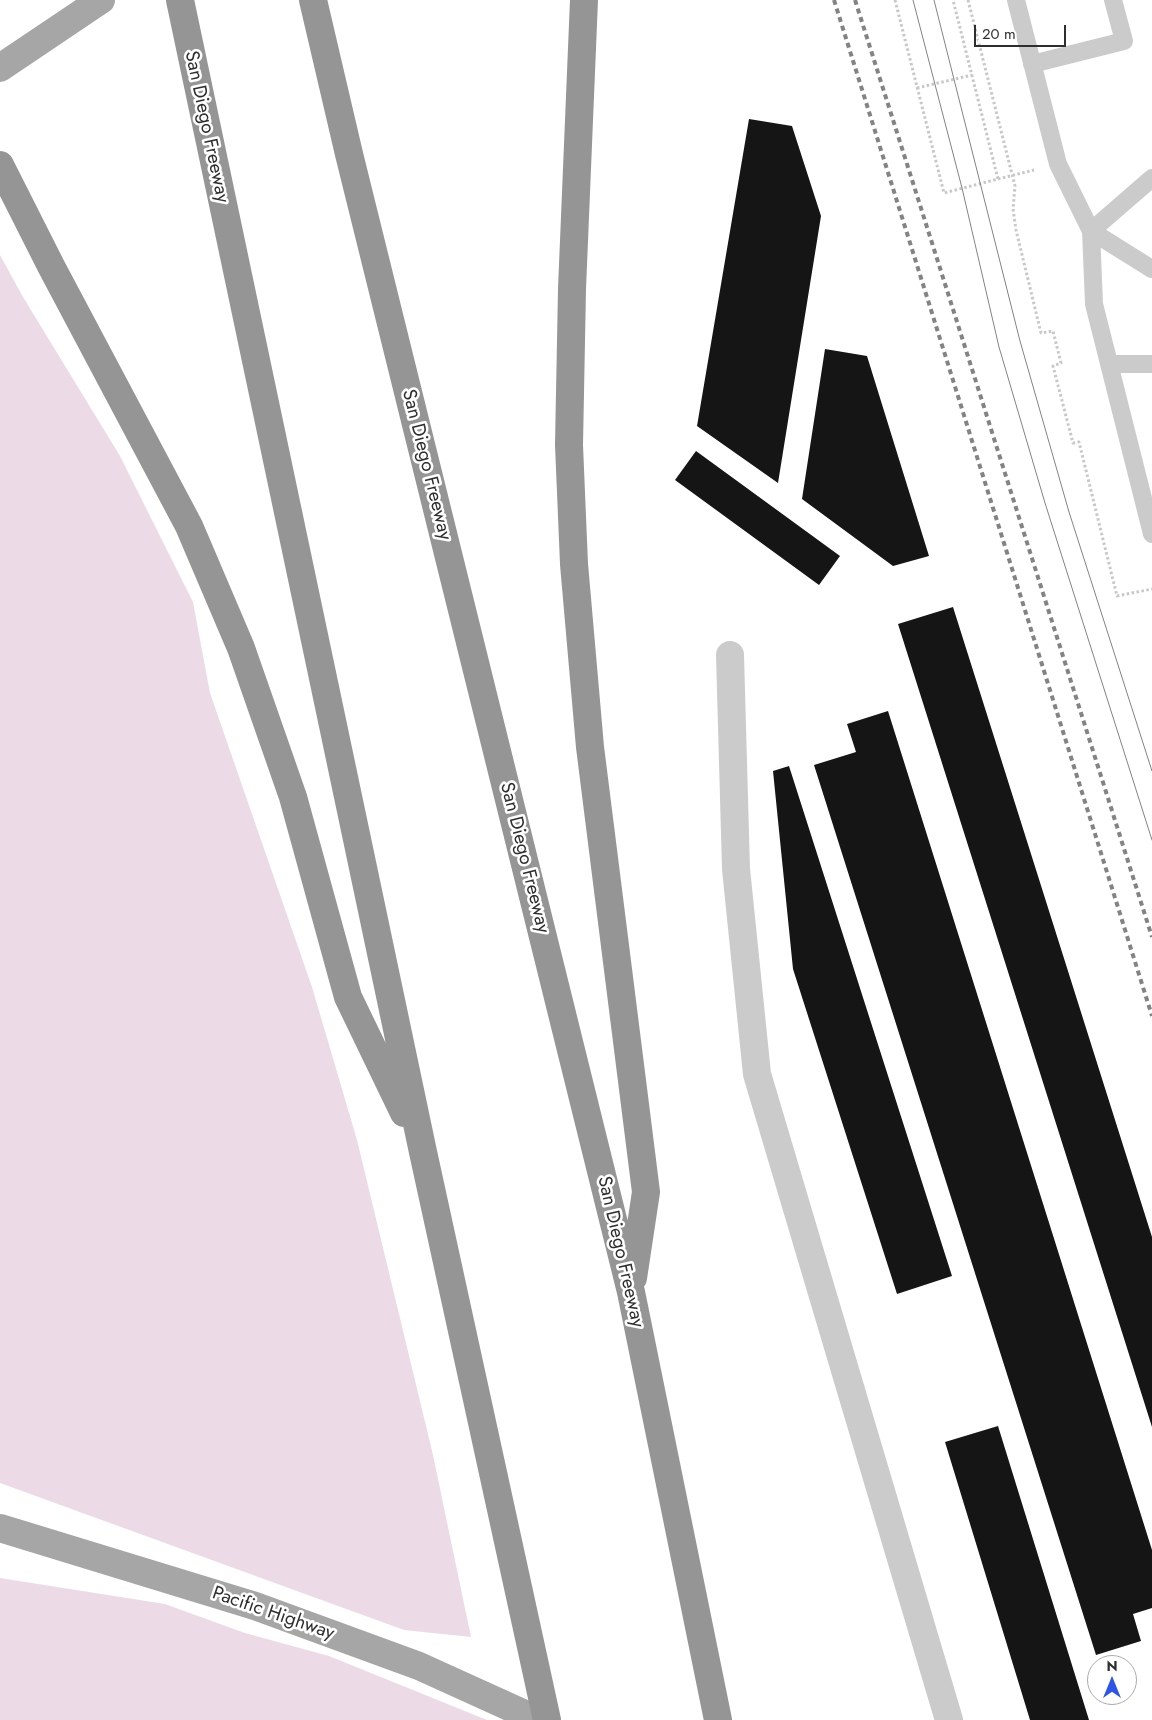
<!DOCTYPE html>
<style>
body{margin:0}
#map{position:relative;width:1152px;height:1720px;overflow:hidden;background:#fff;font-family:Jost,sans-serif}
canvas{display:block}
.north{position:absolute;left:1087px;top:1655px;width:50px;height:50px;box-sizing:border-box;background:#fff;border:1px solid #ababab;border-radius:50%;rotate:0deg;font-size:14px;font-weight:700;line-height:20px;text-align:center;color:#2e2e2e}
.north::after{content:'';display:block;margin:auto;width:18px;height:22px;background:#2d56e8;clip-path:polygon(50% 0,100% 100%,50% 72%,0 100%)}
.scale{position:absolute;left:974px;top:25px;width:92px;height:22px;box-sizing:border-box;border:2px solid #2e2e2e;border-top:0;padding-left:6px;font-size:15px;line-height:18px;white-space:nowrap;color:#2e2e2e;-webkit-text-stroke:4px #fff;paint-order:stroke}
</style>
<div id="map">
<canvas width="1152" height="1720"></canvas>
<div class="north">N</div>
<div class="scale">20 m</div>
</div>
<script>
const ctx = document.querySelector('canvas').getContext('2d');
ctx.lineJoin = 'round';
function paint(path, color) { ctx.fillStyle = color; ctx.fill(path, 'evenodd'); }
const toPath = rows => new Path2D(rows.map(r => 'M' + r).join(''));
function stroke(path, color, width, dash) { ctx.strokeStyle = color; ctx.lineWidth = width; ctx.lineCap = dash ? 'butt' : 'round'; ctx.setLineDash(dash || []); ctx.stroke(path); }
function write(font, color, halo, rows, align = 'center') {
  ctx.font = font + ' Jost,sans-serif'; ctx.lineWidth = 5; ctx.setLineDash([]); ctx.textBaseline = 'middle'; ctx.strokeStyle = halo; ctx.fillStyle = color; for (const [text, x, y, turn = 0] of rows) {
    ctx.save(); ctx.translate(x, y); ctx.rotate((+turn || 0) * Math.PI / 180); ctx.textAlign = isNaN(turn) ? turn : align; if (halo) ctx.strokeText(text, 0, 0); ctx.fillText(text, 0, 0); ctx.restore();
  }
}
const green = toPath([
 [0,255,23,297,120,456,193,602,210,693,312,987,357,1140,433,1455,471,1637,404,1630,0,1483],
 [0,1578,165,1604,245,1633,329,1656,487,1720,0,1720]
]);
const building = toPath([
 [749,119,792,126,821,216,778,483,697,426],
 [825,349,867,356,929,556,893,566,802,499],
 [696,451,840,556,819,585,675,480],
 [953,607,1152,1237,1152,1427,898,624],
 [888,711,1152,1550,1152,1608,1133,1614,1141,1641,1096,1655,814,765,856,752,847,724],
 [789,766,952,1276,897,1294,793,969,773,771],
 [998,1426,1089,1720,1030,1720,945,1442]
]);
const path = toPath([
 [895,0,944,193,998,179,953,0],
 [968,0,1015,186,1013,209,1016,230,1041,333,1053,331,1061,363,1053,366,1073,443,1079,442,1117,596,1152,589],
 [917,88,972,75],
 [998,179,1034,170]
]);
const service = toPath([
 [1016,0,1058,164,1091,231,1094,304,1152,534],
 [1032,64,1124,41,1113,0],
 [1152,178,1091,231,1152,269],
 [1109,364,1152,364]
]);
const minor = toPath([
 [730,655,736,869,757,1074,949,1720]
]);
const primary = toPath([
 [0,68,101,0],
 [0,1528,255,1606,419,1666,538,1720]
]);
const motorway = toPath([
 [180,0,423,1152,547,1720],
 [313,0,349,154,631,1292,718,1720],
 [584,0,572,289,569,445,574,564,590,747,646,1192,633,1278],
 [0,165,51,266,189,526,241,648,293,797,348,997,404,1113]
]);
const tram = toPath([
 [913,0,962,188,999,347,1045,503,1152,840],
 [934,0,1020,341,1069,512,1152,771]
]);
const rail = toPath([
 [834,0,1152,1016],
 [855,0,1152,937]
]);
const streetNames = [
 ["San Diego Freeway",206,127,78],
 ["San Diego Freeway",426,465,76],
 ["San Diego Freeway",524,858,76],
 ["San Diego Freeway",620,1252,77],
 ["Pacific Highway",273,1614,19]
];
paint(green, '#ecdbe7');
paint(building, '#151515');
stroke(path, '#c8c8c8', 3, [2.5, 2.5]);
stroke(service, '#cbcbcb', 18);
stroke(minor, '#cbcbcb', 28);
stroke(primary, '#a6a6a6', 28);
stroke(motorway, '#959595', 28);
stroke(tram, '#838383', 1);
stroke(rail, '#838383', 4, [5, 4]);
write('19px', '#2e2e2e', '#fff', streetNames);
</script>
